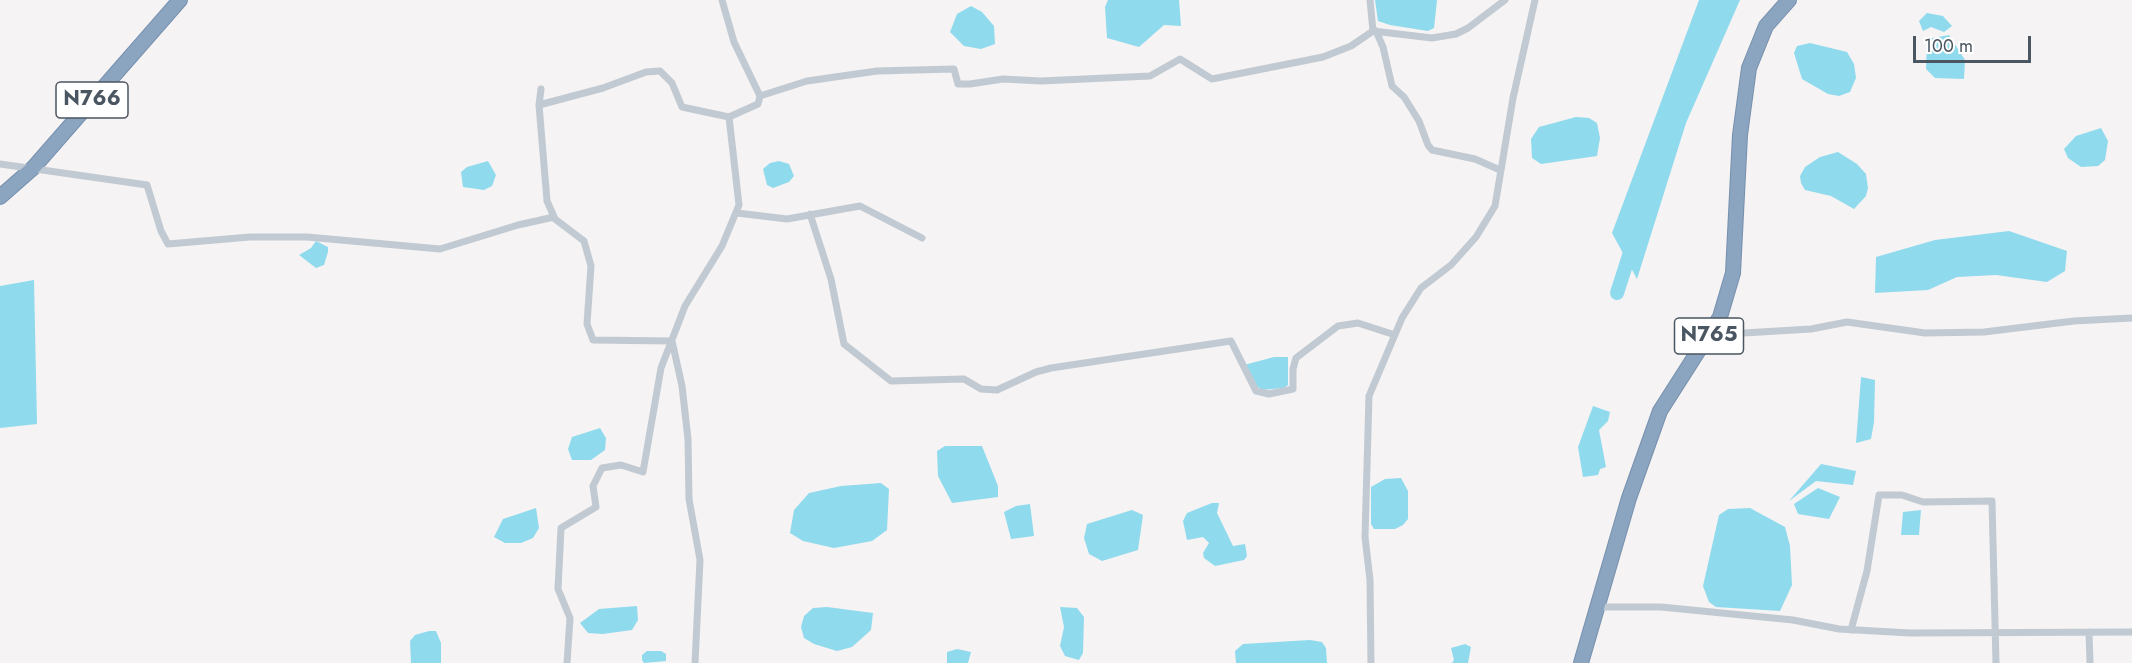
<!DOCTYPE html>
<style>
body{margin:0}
#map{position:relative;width:2132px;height:663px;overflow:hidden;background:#f5f3f3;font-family:Jost,sans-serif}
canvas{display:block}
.scale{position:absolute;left:1913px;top:36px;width:118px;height:27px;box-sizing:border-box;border:3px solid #4a5661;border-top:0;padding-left:8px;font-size:18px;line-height:21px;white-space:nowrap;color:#4a5661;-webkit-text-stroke:4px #fff;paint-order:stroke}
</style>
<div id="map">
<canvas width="2132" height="663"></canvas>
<div class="scale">100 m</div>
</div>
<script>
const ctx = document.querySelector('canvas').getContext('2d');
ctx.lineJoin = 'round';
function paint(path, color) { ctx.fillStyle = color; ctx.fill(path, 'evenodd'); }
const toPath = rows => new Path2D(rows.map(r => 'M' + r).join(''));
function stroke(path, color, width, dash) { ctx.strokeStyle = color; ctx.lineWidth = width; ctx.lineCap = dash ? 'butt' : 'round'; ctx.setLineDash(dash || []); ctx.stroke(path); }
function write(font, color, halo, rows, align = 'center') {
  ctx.font = font + ' Jost,sans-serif'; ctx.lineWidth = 5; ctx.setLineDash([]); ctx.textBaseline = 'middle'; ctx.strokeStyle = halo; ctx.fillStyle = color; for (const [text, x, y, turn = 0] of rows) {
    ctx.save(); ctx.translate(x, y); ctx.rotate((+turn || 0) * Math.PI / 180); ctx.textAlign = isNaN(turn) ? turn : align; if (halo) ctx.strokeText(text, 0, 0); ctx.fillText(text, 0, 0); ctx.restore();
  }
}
const water = toPath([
 [1108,0,1179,0,1181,26,1164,25,1139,47,1107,38,1105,7],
 [1375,0,1437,0,1434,28,1428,31,1390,25,1378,21],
 [1699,0,1740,0,1686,123,1637,279,1612,233],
 [971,6,982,12,994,26,995,44,981,49,964,46,950,32,957,14],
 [1927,13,1943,16,1952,26,1944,32,1931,27,1923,31,1919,21],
 [1949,35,1965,60,1964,79,1935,78,1926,69,1927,39],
 [1810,43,1847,52,1854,64,1856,78,1850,92,1839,96,1828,94,1802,79,1794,53,1797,46],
 [1576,117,1589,118,1597,123,1600,138,1597,156,1541,164,1532,158,1531,139,1539,127],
 [2101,128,2108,141,2105,160,2098,166,2081,167,2068,158,2064,149,2076,136],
 [1838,152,1857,164,1866,174,1868,188,1866,196,1854,209,1831,196,1805,190,1801,183,1800,176,1805,167,1820,157],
 [488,161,496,175,492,186,484,190,463,187,461,172,467,167],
 [779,161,789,164,794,176,789,182,773,188,767,185,763,169,770,163],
 [2009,231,2067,251,2065,271,2047,282,1996,275,1957,277,1928,290,1875,293,1876,257,1935,240],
 [316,241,328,247,328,252,324,265,316,268,299,255,311,248],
 [34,280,37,424,0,428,0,286],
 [1274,357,1288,357,1288,385,1284,388,1262,390,1250,381,1244,365],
 [1861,377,1875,380,1874,422,1871,439,1856,443],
 [1593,406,1610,412,1608,421,1599,430,1606,467,1600,469,1598,475,1583,477,1578,447],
 [600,428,606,438,605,450,591,460,572,460,568,449,572,437],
 [945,446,982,446,998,486,998,497,952,503,938,476,937,451],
 [1821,464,1856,471,1853,485,1816,481,1789,501],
 [1401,478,1408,491,1408,519,1403,525,1395,529,1374,529,1371,524,1371,487,1385,479],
 [881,483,889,489,887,530,872,541,834,548,803,541,790,533,794,510,809,493,841,486],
 [1818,488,1840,497,1829,519,1798,514,1794,504],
 [1212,503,1219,503,1217,513,1233,546,1245,544,1247,556,1244,560,1215,566,1204,558,1203,553,1209,543,1203,537,1187,540,1183,521,1187,513],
 [1030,504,1034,536,1011,539,1004,512,1016,506],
 [536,508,539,528,533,538,521,543,505,543,494,537,503,519],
 [1750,508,1785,527,1790,546,1792,585,1780,611,1716,607,1709,602,1703,586,1719,515,1728,509],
 [1132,510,1143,515,1138,550,1102,561,1089,554,1084,538,1087,524],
 [1921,510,1919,535,1901,535,1903,512],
 [637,606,638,620,632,630,603,634,588,633,580,623,599,609],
 [827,607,873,613,871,630,852,647,837,651,814,644,804,638,801,627,804,616,813,608],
 [1060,607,1077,608,1084,617,1083,653,1079,660,1065,656,1060,646,1064,627],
 [429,631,436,631,441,643,441,663,411,663,410,641,415,635],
 [1310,640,1322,642,1326,648,1327,663,1236,663,1235,651,1243,644],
 [1465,644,1471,647,1468,663,1452,663,1454,660,1451,648],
 [957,649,971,652,968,663,947,663,947,652],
 [647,651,661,651,666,654,666,661,644,663,642,660,642,655]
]);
const river = toPath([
 [1617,293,1633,243]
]);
const street = toPath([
 [722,0,734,42,760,96,807,81,877,71,954,69,958,84,970,84,1003,79,1041,81,1150,76,1180,59,1212,79,1323,57,1351,46,1373,31],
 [1370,0,1373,31,1432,38,1456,34,1468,28,1505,0],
 [1376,31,1383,47,1392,86,1404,97,1419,121,1428,145,1432,150,1475,159,1500,170],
 [539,105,541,89],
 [0,164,147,185,161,231,168,244,250,237,307,237,440,249,518,225,554,217],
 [737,213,787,219,860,206,922,238],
 [810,214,831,279,844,344,891,381,964,379,981,389,997,390,1036,372,1051,368,1231,341,1256,391,1269,394,1293,389,1293,369,1296,358,1338,326,1358,323,1395,335],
 [1710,335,1811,329,1847,322,1925,333,1984,332,2074,321,2132,318],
 [1598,607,1661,607,1793,620,1839,629,1910,633,2132,632],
 [1851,630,1867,571,1879,495,1902,495,1923,502,1992,501,1996,663],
 [2089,632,2090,663],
 [567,663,570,618,558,589,561,528,596,507,593,486,602,468,621,465,643,472,661,368,685,306,722,246,739,205,729,117,758,104,760,96],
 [695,663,700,560,689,499,688,439,682,386,672,341,593,340,587,324,591,266,584,241,555,219,547,201,539,105,603,88,646,72,660,71,672,83,682,107,729,117],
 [1371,663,1370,580,1365,537,1369,396,1402,318,1421,288,1451,265,1476,237,1495,206,1513,98,1535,0]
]);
const highway = toPath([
 [0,197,33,168,180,0],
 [1581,663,1629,498,1660,411,1720,317,1733,273,1740,135,1749,68,1766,26,1789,0]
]);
const shields = [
 [92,100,72],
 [1709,336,69]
];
const shieldNames = [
 ["N766",92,100],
 ["N765",1709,336]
];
paint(water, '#90daee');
stroke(river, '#90daee', 14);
stroke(highway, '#7690ad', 16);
stroke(street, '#c1cad2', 7);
stroke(highway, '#8ba5c1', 14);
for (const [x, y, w] of shields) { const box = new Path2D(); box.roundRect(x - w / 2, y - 18, w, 36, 4.5); ctx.fillStyle = '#fff'; ctx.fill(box); stroke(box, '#4a5661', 1.5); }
write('bold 21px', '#4a5661', null, shieldNames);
</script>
